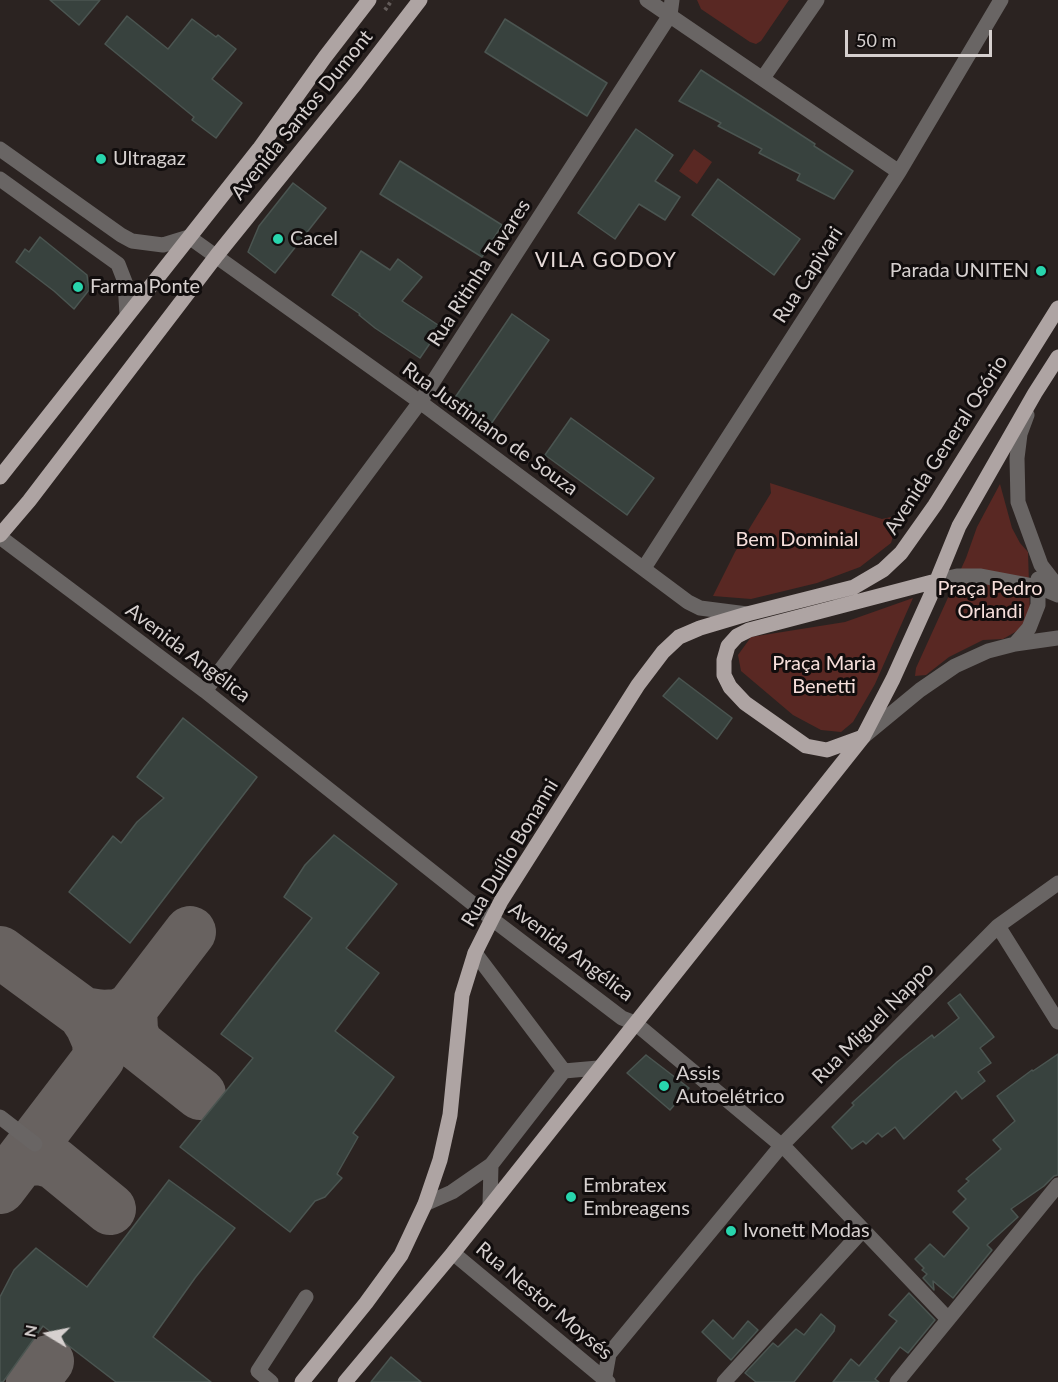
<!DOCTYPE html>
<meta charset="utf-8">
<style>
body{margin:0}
#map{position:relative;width:1058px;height:1382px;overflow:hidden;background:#2b2321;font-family:Lato,sans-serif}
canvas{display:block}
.north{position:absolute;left:18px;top:1304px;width:60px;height:60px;-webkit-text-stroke:4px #110d0d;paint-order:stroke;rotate:280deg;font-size:16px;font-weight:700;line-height:24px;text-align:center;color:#d6d0cf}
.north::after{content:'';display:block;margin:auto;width:21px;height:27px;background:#d6d0cf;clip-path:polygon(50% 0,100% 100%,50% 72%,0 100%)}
.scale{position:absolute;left:845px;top:30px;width:147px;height:27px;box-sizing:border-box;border:3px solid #d6d0cf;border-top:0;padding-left:8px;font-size:18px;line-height:21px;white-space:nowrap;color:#d6d0cf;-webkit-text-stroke:4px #110d0d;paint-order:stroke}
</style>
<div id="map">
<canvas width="1058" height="1382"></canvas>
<div class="north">N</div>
<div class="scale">50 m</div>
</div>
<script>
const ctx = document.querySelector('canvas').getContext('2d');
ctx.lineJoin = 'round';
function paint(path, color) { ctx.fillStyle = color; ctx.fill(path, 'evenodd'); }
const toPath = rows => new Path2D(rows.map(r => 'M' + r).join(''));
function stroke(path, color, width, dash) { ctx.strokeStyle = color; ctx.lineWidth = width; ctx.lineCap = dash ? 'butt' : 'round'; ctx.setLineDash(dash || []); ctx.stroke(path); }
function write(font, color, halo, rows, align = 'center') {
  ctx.font = font + ' Lato,sans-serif'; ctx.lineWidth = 6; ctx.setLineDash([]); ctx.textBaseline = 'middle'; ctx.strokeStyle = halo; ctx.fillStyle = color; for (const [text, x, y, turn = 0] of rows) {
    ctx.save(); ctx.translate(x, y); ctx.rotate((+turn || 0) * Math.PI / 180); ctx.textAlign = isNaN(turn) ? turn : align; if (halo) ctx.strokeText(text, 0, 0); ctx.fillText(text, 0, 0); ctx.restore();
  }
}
const green = toPath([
 [697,0,789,0,761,41,756,44,750,42,701,9],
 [694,149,712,162,697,184,679,171],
 [770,483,882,519,900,515,891,543,860,567,817,583,751,599,713,596,735,552,771,493],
 [1000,484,1012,528,1020,543,1028,552,1030,616,1024,627,1003,639,983,640,949,657,926,675,915,676,916,668,966,558,977,527],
 [913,598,875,684,853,722,841,732,821,730,793,715,741,671,738,655,751,637,845,622]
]);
const taxiway = toPath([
 [0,952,83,1013],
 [131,1009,190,932],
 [18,1165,28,1160,40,1159,54,1163,110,1209],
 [0,1188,99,1058,98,1041,91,1025,83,1013,102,1016,118,1015,131,1009,132,1031,137,1044,200,1094],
 [32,1382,48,1361]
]);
const building = toPath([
 [50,0,100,0,79,25,50,0],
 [127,16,168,49,192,19,216,37,218,35,236,49,212,79,242,103,216,138,192,120,194,117,105,44,127,16],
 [505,19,607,83,587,116,485,52,505,19],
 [701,70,815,144,814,146,853,171,834,199,797,180,800,174,759,153,762,149,718,126,721,123,679,101,701,70],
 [636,129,673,155,655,181,680,197,665,220,639,204,615,239,578,213,636,129],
 [400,161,502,225,482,257,380,194,400,161],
 [718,179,800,239,774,275,692,215,718,179],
 [293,183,326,208,275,273,248,252,259,226,293,183],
 [40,237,87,275,89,290,74,309,54,291,16,262,25,249,29,252,40,237],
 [361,251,390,270,398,259,422,277,402,301,441,327,420,358,375,328,359,315,360,314,332,295,361,251],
 [512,314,549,340,491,424,454,399,512,314],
 [571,418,654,478,627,515,545,455,571,418],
 [679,678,732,718,717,739,663,696,679,678],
 [183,718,257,777,130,943,69,892,113,836,121,843,137,822,164,798,137,777,183,718],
 [334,835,397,884,346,948,379,973,335,1031,394,1077,353,1133,358,1137,337,1174,342,1178,325,1197,315,1201,290,1232,180,1147,253,1058,221,1034,312,918,284,897,305,865,334,835],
 [960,994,994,1037,980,1048,991,1063,978,1072,985,1081,962,1099,956,1091,904,1139,895,1127,882,1137,878,1133,866,1144,863,1141,852,1149,832,1127,854,1105,852,1103,897,1062,932,1035,934,1038,959,1018,948,1003,960,994],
 [1058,1054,1058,1175,1054,1176,1044,1186,1011,1209,1018,1217,987,1245,992,1250,953,1298,933,1281,934,1290,923,1278,927,1274,922,1270,924,1268,915,1259,930,1244,944,1257,969,1228,953,1212,966,1199,958,1191,969,1181,966,1179,1001,1149,993,1140,1015,1121,997,1096,1032,1070,1033,1071,1058,1054],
 [646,1055,689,1088,670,1110,627,1073,646,1055],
 [169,1180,235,1228,195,1278,153,1337,211,1382,116,1382,43,1326,3,1382,0,1382,0,1297,14,1270,36,1248,87,1287,169,1180],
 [909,1293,935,1320,908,1353,900,1347,875,1379,879,1382,833,1382,851,1359,859,1366,897,1321,889,1315,909,1293],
 [821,1314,835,1326,834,1331,794,1382,756,1382,745,1373,773,1343,778,1347,796,1329,804,1335,821,1314],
 [713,1320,733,1339,748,1321,758,1330,731,1360,702,1332,713,1320],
 [391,1357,421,1382,371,1382,391,1357]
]);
const path = toPath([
 [385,10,392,0]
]);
const minor = toPath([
 [647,0,899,172],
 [763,78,817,0],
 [0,149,121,235,132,241,163,245,189,237,420,402,688,602,700,608,747,614],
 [0,179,118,264,125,282,127,314],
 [1027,415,1020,434,1017,458,1018,502,1041,565,1058,587],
 [0,537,205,691,492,919,622,1018,635,1023,788,1151,948,1319],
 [644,568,899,172,1001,0],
 [936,581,957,576,981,576,1039,587,1058,595],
 [1015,644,1029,628,1038,605,1038,579],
 [205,691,420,402,670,15,672,0],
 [863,737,920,690,955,666,988,651,1015,644,1058,638],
 [998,926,1058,1022],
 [475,953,564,1071],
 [0,1117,35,1144],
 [425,1204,452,1192,491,1165,564,1071,598,1068],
 [490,1205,491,1165],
 [453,1253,608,1382],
 [271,1382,258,1371,306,1297],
 [604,1382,609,1354,781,1146,998,926,1058,883],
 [724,1382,863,1230],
 [897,1382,1058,1185]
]);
const major = toPath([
 [0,477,259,149,325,57,369,0],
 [0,535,29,501,217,255,356,83,420,0],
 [860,738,827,750,806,746,745,703,730,687,724,675,724,660,728,646,737,636,749,630,936,581],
 [302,1382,366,1303,401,1255,425,1204,440,1160,450,1115,462,995,475,953,501,901,638,685,663,652,679,637,700,628,747,614,854,587,883,570,901,553,935,505,1058,308],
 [345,1382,453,1253,863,737,893,679,930,597,959,526,1035,393,1058,357]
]);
const markers = [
 [101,159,6,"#28d5ad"],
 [278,239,6,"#28d5ad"],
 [1041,271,6,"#28d5ad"],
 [78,287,6,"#28d5ad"],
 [664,1086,6,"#28d5ad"],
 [571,1197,6,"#28d5ad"],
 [731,1231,6,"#28d5ad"]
];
const streetNames = [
 ["Avenida Santos Dumont",302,115,-51],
 ["Rua Ritinha Tavares",479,273,-57],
 ["Rua Capivari",808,275,-57],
 ["Rua Justiniano de Souza",490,429,36],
 ["Avenida General Osório",946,445,-57],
 ["Avenida Angélica",188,653,37],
 ["Rua Duílio Bonanni",510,853,-59],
 ["Avenida Angélica",571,952,37],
 ["Rua Miguel Nappo",873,1023,-45],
 ["Rua Nestor Moysés",544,1301,40]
];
const poiNames = [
 ["Ultragaz",113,159],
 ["Cacel",290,239],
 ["Parada UNITEN",1029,271,"right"],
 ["Farma Ponte",90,287],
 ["Assis",676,1074],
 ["Autoelétrico",676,1097],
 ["Embratex",583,1186],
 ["Embreagens",583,1209],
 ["Ivonett Modas",743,1231]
];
const parkNames = [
 ["Bem Dominial",797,540],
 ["Praça Pedro",990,589],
 ["Orlandi",990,612],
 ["Praça Maria",824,664],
 ["Benetti",824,687]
];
const neighbourhoodNames = [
 ["VILA GODOY",606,260]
];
paint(green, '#592823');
stroke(taxiway, '#686260', 52);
paint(building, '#38423e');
stroke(building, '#4b5551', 1.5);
stroke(path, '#625b59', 4, [3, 3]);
stroke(minor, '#696564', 15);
stroke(major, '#aea4a3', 15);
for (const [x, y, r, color] of markers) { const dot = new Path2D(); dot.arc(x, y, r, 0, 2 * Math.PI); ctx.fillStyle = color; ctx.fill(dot); stroke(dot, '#110d0d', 2); }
write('20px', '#d6d0cf', '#110d0d', streetNames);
write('20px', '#d6d0cf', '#110d0d', poiNames, 'left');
write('20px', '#f6deda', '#110d0d', parkNames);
ctx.letterSpacing = '1.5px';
write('21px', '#e7dbd9', '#110d0d', neighbourhoodNames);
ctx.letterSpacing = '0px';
</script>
